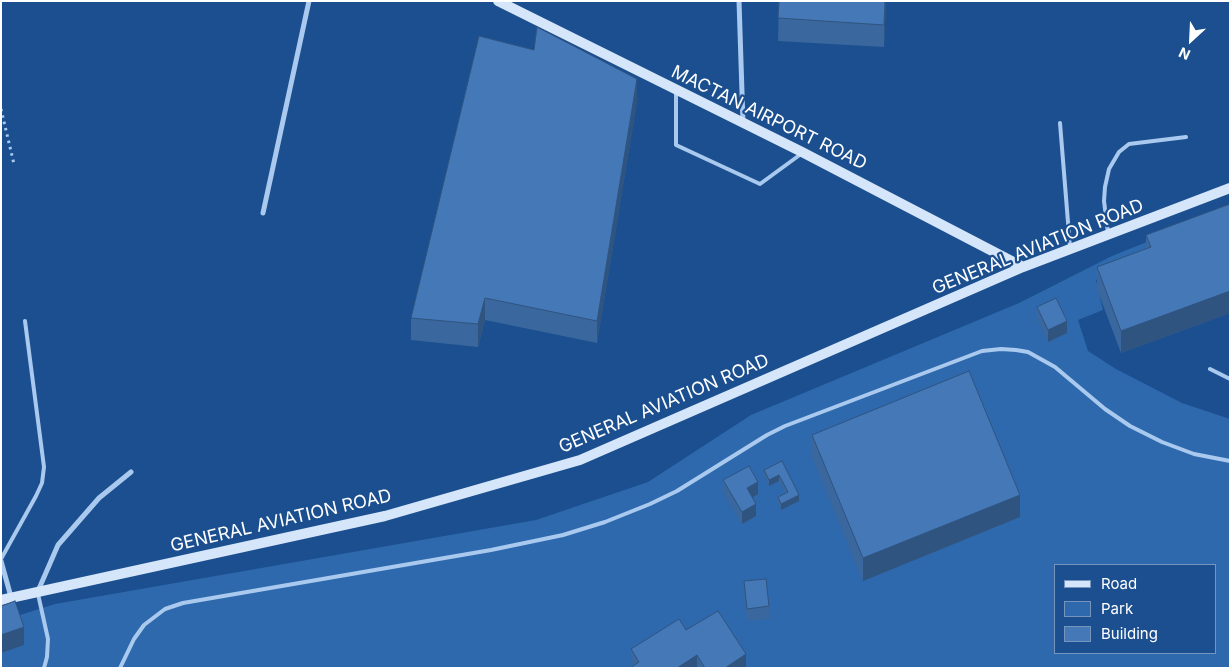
<!DOCTYPE html>
<style>
body{margin:0}
#map{position:relative;width:1231px;height:669px;overflow:hidden;background:#1b4f8f;font-family:Inter,sans-serif}
canvas{display:block}
.frame{position:absolute;inset:0;border:2px solid #fff;pointer-events:none}
.legend{position:absolute;left:1054px;top:564px;width:162px;height:90px;box-sizing:border-box;background:#1b4f8f;border:1px solid #7695bc;margin:0;padding:6px 9px;list-style:none;font-size:15px;color:#fff}
.legend li{display:flex;align-items:center;gap:10px;height:25px}
.legend b{width:25px;border:1px solid #7695bc}
.north{position:absolute;left:1166px;top:15px;width:50px;height:50px;-webkit-text-stroke:4px #1b4f8f;paint-order:stroke;rotate:205deg;font-size:14px;font-weight:700;line-height:20px;text-align:center;color:#fff}
.north::after{content:'';display:block;margin:auto;width:18px;height:22px;background:#fff;clip-path:polygon(50% 0,100% 100%,50% 72%,0 100%)}
</style>
<div id="map">
<canvas width="1231" height="669"></canvas>
<div class="frame"></div>
<ul class="legend">
<li><b style="height:6px;background:#d6e6fa"></b>Road</li>
<li><b style="height:14px;background:#2e69ad"></b>Park</li>
<li><b style="height:14px;background:#4478b7"></b>Building</li>
</ul>
<div class="north">N</div>
</div>
<script>
const ctx = document.querySelector('canvas').getContext('2d');
ctx.lineJoin = 'round';
function paint(path, color) { ctx.fillStyle = color; ctx.fill(path, 'evenodd'); }
const toPath = rows => new Path2D(rows.map(r => 'M' + r).join(''));
function stroke(path, color, width, dash) { ctx.strokeStyle = color; ctx.lineWidth = width; ctx.lineCap = dash ? 'butt' : 'round'; ctx.setLineDash(dash || []); ctx.stroke(path); }
function write(font, color, halo, rows, align = 'center') {
  ctx.font = font + ' Inter,sans-serif'; ctx.lineWidth = 4.5; ctx.setLineDash([]); ctx.textBaseline = 'middle'; ctx.strokeStyle = halo; ctx.fillStyle = color; for (const [text, x, y, turn = 0] of rows) {
    ctx.save(); ctx.translate(x, y); ctx.rotate((+turn || 0) * Math.PI / 180); ctx.textAlign = isNaN(turn) ? turn : align; if (halo) ctx.strokeText(text, 0, 0); ctx.fillText(text, 0, 0); ctx.restore();
  }
}
const green = toPath([
 [1159,237,1148,260,1096,280,1103,310,1078,320,1088,351,1116,369,1182,403,1230,419,1230,668,1,668,1,621,55,604,536,520,648,482,751,415,1019,303,1112,256],
 [1055,565,1215,565,1215,653,1055,653]
]);
const path = toPath([
 [1,109,14,164]
]);
const lane = toPath([
 [676,90,676,145,760,184,801,154],
 [1060,123,1070,247],
 [1108,233,1104,201,1105,187,1109,169,1119,152,1129,144,1186,137],
 [1210,369,1230,379],
 [1,559,36,496,42,483,44,467,25,321],
 [38,594,48,639,47,657,44,668],
 [120,668,134,639,144,625,165,609,183,603,491,550,563,535,605,522,650,504,677,491,767,435,785,426,982,351,1001,349,1016,350,1028,352,1055,367,1105,409,1130,426,1162,442,1194,454,1230,461]
]);
const street = toPath([
 [739,1,743,123],
 [263,213,309,1],
 [1,561,11,597],
 [38,591,58,545,99,498,131,472]
]);
const secondary = toPath([
 [498,1,802,152,1023,267],
 [1,600,385,516,580,460,1023,267,1230,188]
]);
const wall = toPath([
 [779,1,886,1,884,47,778,41],
 [637,101,597,343,485,320,478,347,411,340,411,318],
 [1230,204,1230,313,1121,353,1097,289,1097,267,1146,249,1146,235],
 [1037,307,1067,333,1048,342,1037,319],
 [812,435,1020,517,863,581,812,457],
 [782,461,799,501,781,510,778,503,778,497,785,493,779,481,769,486,764,476,764,470],
 [723,480,758,494,752,498,756,516,742,524,723,492],
 [744,581,769,606,769,619,747,621,744,594],
 [686,630,746,668,630,668,631,667,631,649]
]);
const shadedWall = toPath([
 [885,1,886,1,884,47,884,25],
 [637,79,637,101,597,343,597,321],
 [1230,291,1230,313,1121,353,1121,331],
 [485,298,485,320,478,347,478,324],
 [1067,321,1067,333,1048,342,1048,330],
 [779,475,779,481,769,486,769,480],
 [758,482,758,494,747,501,747,488],
 [799,495,799,501,781,510,781,504],
 [1020,495,1020,517,863,581,863,558],
 [756,504,756,516,742,524,742,512],
 [24,627,24,645,1,653,1,635],
 [746,654,746,668,725,668],
 [697,655,697,668,677,668]
]);
const building = toPath([
 [779,1,885,1,884,25,778,18,779,1],
 [537,27,637,79,597,321,485,298,478,324,411,318,479,36,534,50,537,27],
 [1230,204,1230,291,1121,331,1097,267,1151,247,1146,235,1230,204],
 [1056,298,1067,321,1048,330,1037,307,1056,298],
 [969,371,1020,495,863,558,812,435,969,371],
 [782,461,799,495,781,504,778,497,788,492,779,475,769,480,764,470,782,461],
 [749,466,758,482,747,488,756,504,742,512,723,480,749,466],
 [766,579,769,606,747,609,744,581,766,579],
 [15,601,24,627,1,635,1,606,15,601],
 [718,611,746,654,725,668,705,668,697,655,677,668,630,668,639,662,631,649,679,619,686,630,718,611]
]);
const streetNames = [
 ["MACTAN AIRPORT ROAD",769,118,26],
 ["GENERAL AVIATION ROAD",1038,247,-22],
 ["GENERAL AVIATION ROAD",664,404,-23],
 ["GENERAL AVIATION ROAD",281,521,-13]
];
paint(green, '#2e69ad');
stroke(path, '#a9c9ee', 3, [2.5, 4]);
stroke(lane, '#a9c9ee', 4);
stroke(street, '#a9c9ee', 5);
stroke(secondary, '#d6e6fa', 10);
paint(wall, '#3a679d');
paint(shadedWall, '#305480');
paint(building, '#4478b7');
stroke(building, '#305480', 1);
write('18px', '#fff', '#1b4f8f', streetNames);
</script>
